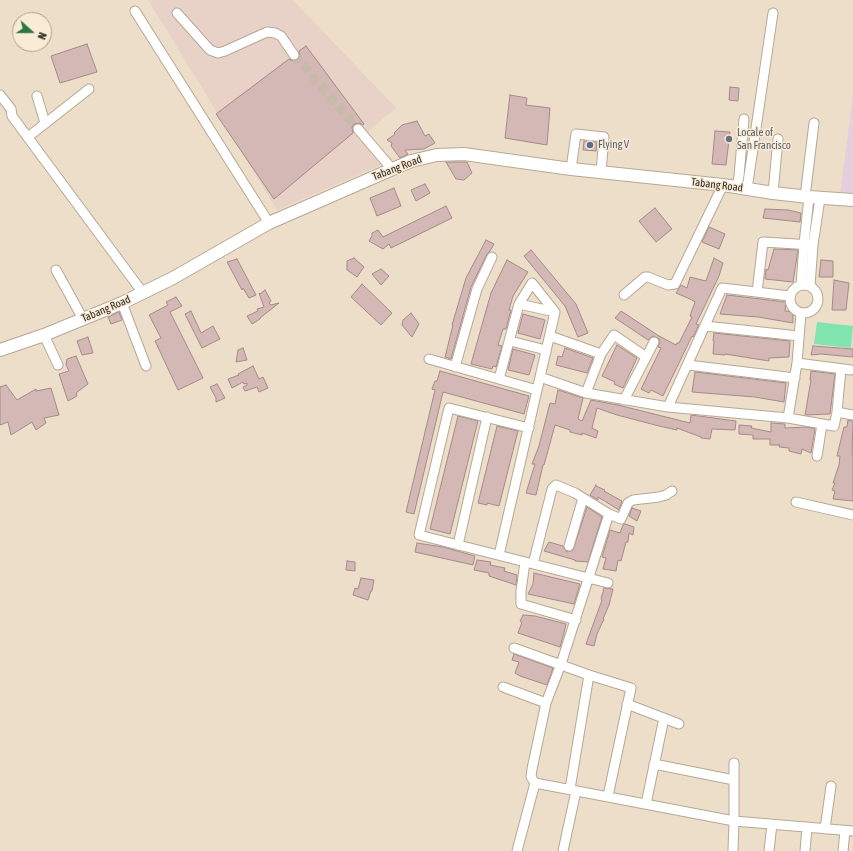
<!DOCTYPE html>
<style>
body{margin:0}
#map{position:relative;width:853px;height:851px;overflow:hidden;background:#eddeca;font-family:"Asap Condensed",sans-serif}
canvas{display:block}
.north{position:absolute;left:12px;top:12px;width:40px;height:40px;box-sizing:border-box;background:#faebd7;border:1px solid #a99e8f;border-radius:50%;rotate:111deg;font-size:11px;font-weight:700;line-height:16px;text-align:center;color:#302a23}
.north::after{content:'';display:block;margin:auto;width:14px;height:18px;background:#2b7644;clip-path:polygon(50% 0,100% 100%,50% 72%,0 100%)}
</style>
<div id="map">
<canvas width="853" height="851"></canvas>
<div class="north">N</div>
</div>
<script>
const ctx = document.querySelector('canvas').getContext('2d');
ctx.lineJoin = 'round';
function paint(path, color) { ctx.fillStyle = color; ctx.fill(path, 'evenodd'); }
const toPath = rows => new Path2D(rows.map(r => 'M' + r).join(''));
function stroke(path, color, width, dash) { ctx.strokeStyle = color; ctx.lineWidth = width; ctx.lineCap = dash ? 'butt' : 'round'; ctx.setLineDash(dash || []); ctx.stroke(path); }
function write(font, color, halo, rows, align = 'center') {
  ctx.font = font + ' "Asap Condensed",sans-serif'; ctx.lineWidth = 3; ctx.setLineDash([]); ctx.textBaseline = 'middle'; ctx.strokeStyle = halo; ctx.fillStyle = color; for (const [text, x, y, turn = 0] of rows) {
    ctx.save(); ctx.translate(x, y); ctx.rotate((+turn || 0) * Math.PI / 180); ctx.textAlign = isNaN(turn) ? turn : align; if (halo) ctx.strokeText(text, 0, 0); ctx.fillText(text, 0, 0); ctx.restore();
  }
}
const industrial = toPath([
 [148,0,293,0,396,108,367,132,393,160,277,210]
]);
const education = toPath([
 [853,95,853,195,840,194]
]);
const green = toPath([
 [817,322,853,326,851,348,814,344]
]);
const building = toPath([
 [87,44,97,72,60,83,51,56,87,44],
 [306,46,364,124,363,125,360,123,354,124,352,127,353,133,274,199,216,114,289,59,294,61,298,60,300,55,299,51,306,46],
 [730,87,739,88,738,101,729,100,730,87],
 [510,95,527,98,526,105,550,108,547,145,505,138,510,95],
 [417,121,425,136,429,134,435,143,424,149,405,150,408,154,400,158,391,146,392,143,387,140,395,134,394,133,402,125,417,121],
 [715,131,730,132,726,165,712,164,715,131],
 [584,141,597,142,596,151,583,150,584,141],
 [446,162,467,162,472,173,464,180,456,179,446,162],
 [425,184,430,193,416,201,411,190,425,184],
 [394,188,401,206,377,216,370,198,394,188],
 [446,206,452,218,391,248,389,244,383,249,369,241,372,236,372,233,378,230,383,237,446,206],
 [655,208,672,229,656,242,639,221,655,208],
 [765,209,788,210,801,213,800,222,763,218,765,209],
 [709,227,725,234,719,249,702,242,709,227],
 [486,240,494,244,490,251,487,254,471,287,451,359,445,357,453,325,452,325,466,278,486,240],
 [774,249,798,250,793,282,765,279,766,269,768,270,774,249],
 [531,250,576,304,588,333,578,337,565,306,524,256,531,250],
 [354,258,364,267,357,277,347,270,347,261,354,258],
 [714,258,723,263,719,276,696,324,699,325,693,337,692,336,663,396,651,390,649,393,641,389,661,348,658,347,660,342,659,339,653,336,648,340,615,318,621,311,659,336,676,345,677,343,679,343,692,317,690,316,695,302,690,299,676,293,681,285,687,288,690,277,706,281,714,258],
 [237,259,256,295,249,298,243,288,242,290,227,262,237,259],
 [507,260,528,272,513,296,509,310,511,310,506,329,503,329,498,345,502,346,496,367,493,366,492,369,471,364,491,293,507,260],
 [821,260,833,261,833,277,819,277,821,260],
 [381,269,389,276,381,285,372,274,381,269],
 [834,280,849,283,846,310,832,310,834,280],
 [362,284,392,313,381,325,351,297,362,284],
 [265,290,271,301,269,303,271,305,279,303,260,318,260,319,252,324,247,316,258,311,257,309,264,307,259,293,260,294,265,290],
 [727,295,786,302,785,311,793,312,793,323,758,317,720,314,727,295],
 [176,297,182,306,170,312,203,378,178,390,155,341,161,338,149,315,168,305,166,302,176,297],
 [191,311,201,333,213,326,220,339,202,348,185,314,191,311],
 [119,312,122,320,111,324,108,317,119,312],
 [411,313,419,324,412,337,402,325,403,320,411,313],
 [523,314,545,320,540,339,518,333,523,314],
 [714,333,790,341,789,357,769,358,769,361,725,354,725,355,713,354,714,341,713,341,714,333],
 [88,337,93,353,82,355,77,341,88,337],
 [617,345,637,358,623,388,614,384,615,382,602,376,617,345],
 [813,346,853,349,853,357,821,354,811,355,813,346],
 [243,348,247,360,236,362,238,350,243,348],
 [565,348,593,358,587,373,556,365,558,356,562,357,565,348],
 [513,349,535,355,529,375,508,370,513,349],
 [76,356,88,384,76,393,77,396,68,401,59,374,69,371,66,365,67,359,76,356],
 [253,366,259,379,263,377,268,388,259,392,257,387,245,391,243,387,247,385,247,383,244,384,243,382,232,388,228,379,239,375,238,374,253,366],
 [440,371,529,396,524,414,443,392,414,514,406,512,435,390,432,389,435,381,437,381,440,371],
 [811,371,835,374,830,414,805,415,811,380,810,380,811,371],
 [695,372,786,383,784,402,755,397,692,392,695,372],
 [217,384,225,398,216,402,216,398,210,387,217,384],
 [6,385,17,400,36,389,36,391,51,388,59,415,44,418,46,423,36,430,32,422,11,435,8,422,0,425,0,387,6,385],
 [558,390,583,398,578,419,582,421,591,400,618,405,690,423,691,415,736,421,735,430,712,429,710,439,701,438,701,437,677,428,677,430,659,426,617,415,597,408,592,428,598,431,596,438,582,433,582,435,570,432,570,430,555,425,544,465,543,465,536,495,526,493,535,464,532,464,539,446,550,403,555,404,558,390],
 [458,416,478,421,450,534,430,529,458,416],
 [848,420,853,421,852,456,853,456,853,501,833,499,835,491,832,490,835,483,833,483,839,465,840,456,837,456,844,427,847,427,848,420],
 [771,423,785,424,785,428,807,427,815,429,811,453,802,449,801,454,789,451,789,448,779,447,780,445,770,445,770,439,753,439,753,435,739,434,739,425,752,426,751,428,771,432,771,423],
 [497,426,518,431,499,506,487,503,487,505,478,503,497,426],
 [596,485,596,486,605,490,604,491,622,501,619,510,598,497,598,500,590,495,596,485],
 [587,507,602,517,588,562,575,561,575,560,544,551,549,542,563,546,567,552,573,550,587,507],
 [632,508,641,511,637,521,629,516,632,508],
 [625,524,634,527,633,535,629,533,628,542,626,542,621,561,618,560,616,571,603,569,606,558,602,557,610,530,620,533,623,525,625,524],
 [417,543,443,547,475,556,473,565,415,552,417,543],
 [477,560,491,562,490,565,505,568,504,571,517,575,516,585,489,576,489,573,474,570,477,560],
 [347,561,355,562,355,571,346,570,347,561],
 [534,573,580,584,574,604,528,594,533,584,534,573],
 [361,578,374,580,372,591,371,591,368,600,353,595,355,588,358,589,361,578],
 [604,588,613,589,609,605,603,619,604,619,597,634,594,646,586,644,602,600,601,599,604,588],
 [523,615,535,616,566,624,564,633,560,647,518,633,522,622,520,621,523,615],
 [514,654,553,668,547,685,520,676,515,673,519,662,512,660,514,654]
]);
const minorTunnel = toPath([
 [294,55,358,129]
]);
const minor = toPath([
 [135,11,269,223],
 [177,13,210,50,218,53,225,51,267,32,275,33,281,36,294,55],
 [0,95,11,109,12,116,143,293],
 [37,96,45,123],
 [358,129,392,169],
 [28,137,89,89],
 [571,169,576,134,604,137,601,172],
 [737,187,739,176,744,119],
 [747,189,773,13],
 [773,193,778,139],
 [805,197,814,123],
 [56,270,83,319],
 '790 299a14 14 0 1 1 28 0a14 14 0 1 1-28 0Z',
 [801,285,804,244,809,197],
 [810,286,813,245,820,198],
 [757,292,763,242,813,245],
 [624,295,645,277,648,277,668,285,675,284,723,185],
 [122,303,146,366],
 [519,304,555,312],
 [705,326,799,336],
 [44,335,58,365],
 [550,336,601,354],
 [510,341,546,350],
 [429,359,537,390],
 [797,363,851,370],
 [688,365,795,378],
 [455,367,477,289,492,257],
 [540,377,586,393,668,407,722,288,790,296],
 [499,379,519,304,532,283,555,312],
 [586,393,601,354,614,335,646,357],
 [624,400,654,342],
 [668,407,788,418,834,426,837,412,841,369],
 [837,412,853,415],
 [788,418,797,363,801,313],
 [529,428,449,408,419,535,608,583],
 [817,456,822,424],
 [796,502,853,515],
 [609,514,561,664,546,703,532,769,531,777,535,783,734,821,853,831],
 [458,545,487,417],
 [569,546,583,498],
 [499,555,555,312],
 [525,562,521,591,521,604,576,620],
 [533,564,552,489,556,485,575,493,609,514,621,519,628,503,633,500,659,497,666,495,672,491],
 [514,648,589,675,631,688,608,796],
 [503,687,546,703],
 [627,704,679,724],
 [654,764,734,780],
 [570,789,589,675],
 [646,804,664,718],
 [825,829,831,786],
 [517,851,535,783],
 [563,851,576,791],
 [733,851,734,821,734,763],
 [769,851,772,824],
 [805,851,807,827],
 [843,851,845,831]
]);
const major = toPath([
 [0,350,44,335,122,303,173,278,269,223,411,161,437,155,464,154,571,169,723,185,773,193,809,197,853,200]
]);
const markers = [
 [729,139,4,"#6b7280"],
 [590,145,4,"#5c6f8a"]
];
const worshipNames = [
 ["Locale of",737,133],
 ["San Francisco",737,146]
];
const serviceNames = [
 ["Flying V",598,145]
];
const streetNames = [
 ["Tabang Road",397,168,-21],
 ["Tabang Road",717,185,7],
 ["Tabang Road",106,309,-23]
];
paint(industrial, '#e8d1c6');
paint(education, '#e5cfdd');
paint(green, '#81e4ae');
paint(building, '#d4b8b5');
stroke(building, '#a48a87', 1);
stroke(minorTunnel, '#c7baa9', 9, [9, 4.5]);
stroke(minor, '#b6a894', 11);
stroke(major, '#b6a894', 14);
stroke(minor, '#fff', 9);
stroke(major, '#fff', 12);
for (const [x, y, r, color] of markers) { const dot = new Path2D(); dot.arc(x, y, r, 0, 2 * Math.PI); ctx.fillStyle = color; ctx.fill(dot); stroke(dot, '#faebd7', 1.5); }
write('11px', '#5b616d', '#faebd7', worshipNames, 'left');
write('11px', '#4e5e75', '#faebd7', serviceNames, 'left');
write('11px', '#302a23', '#faebd7', streetNames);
</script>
